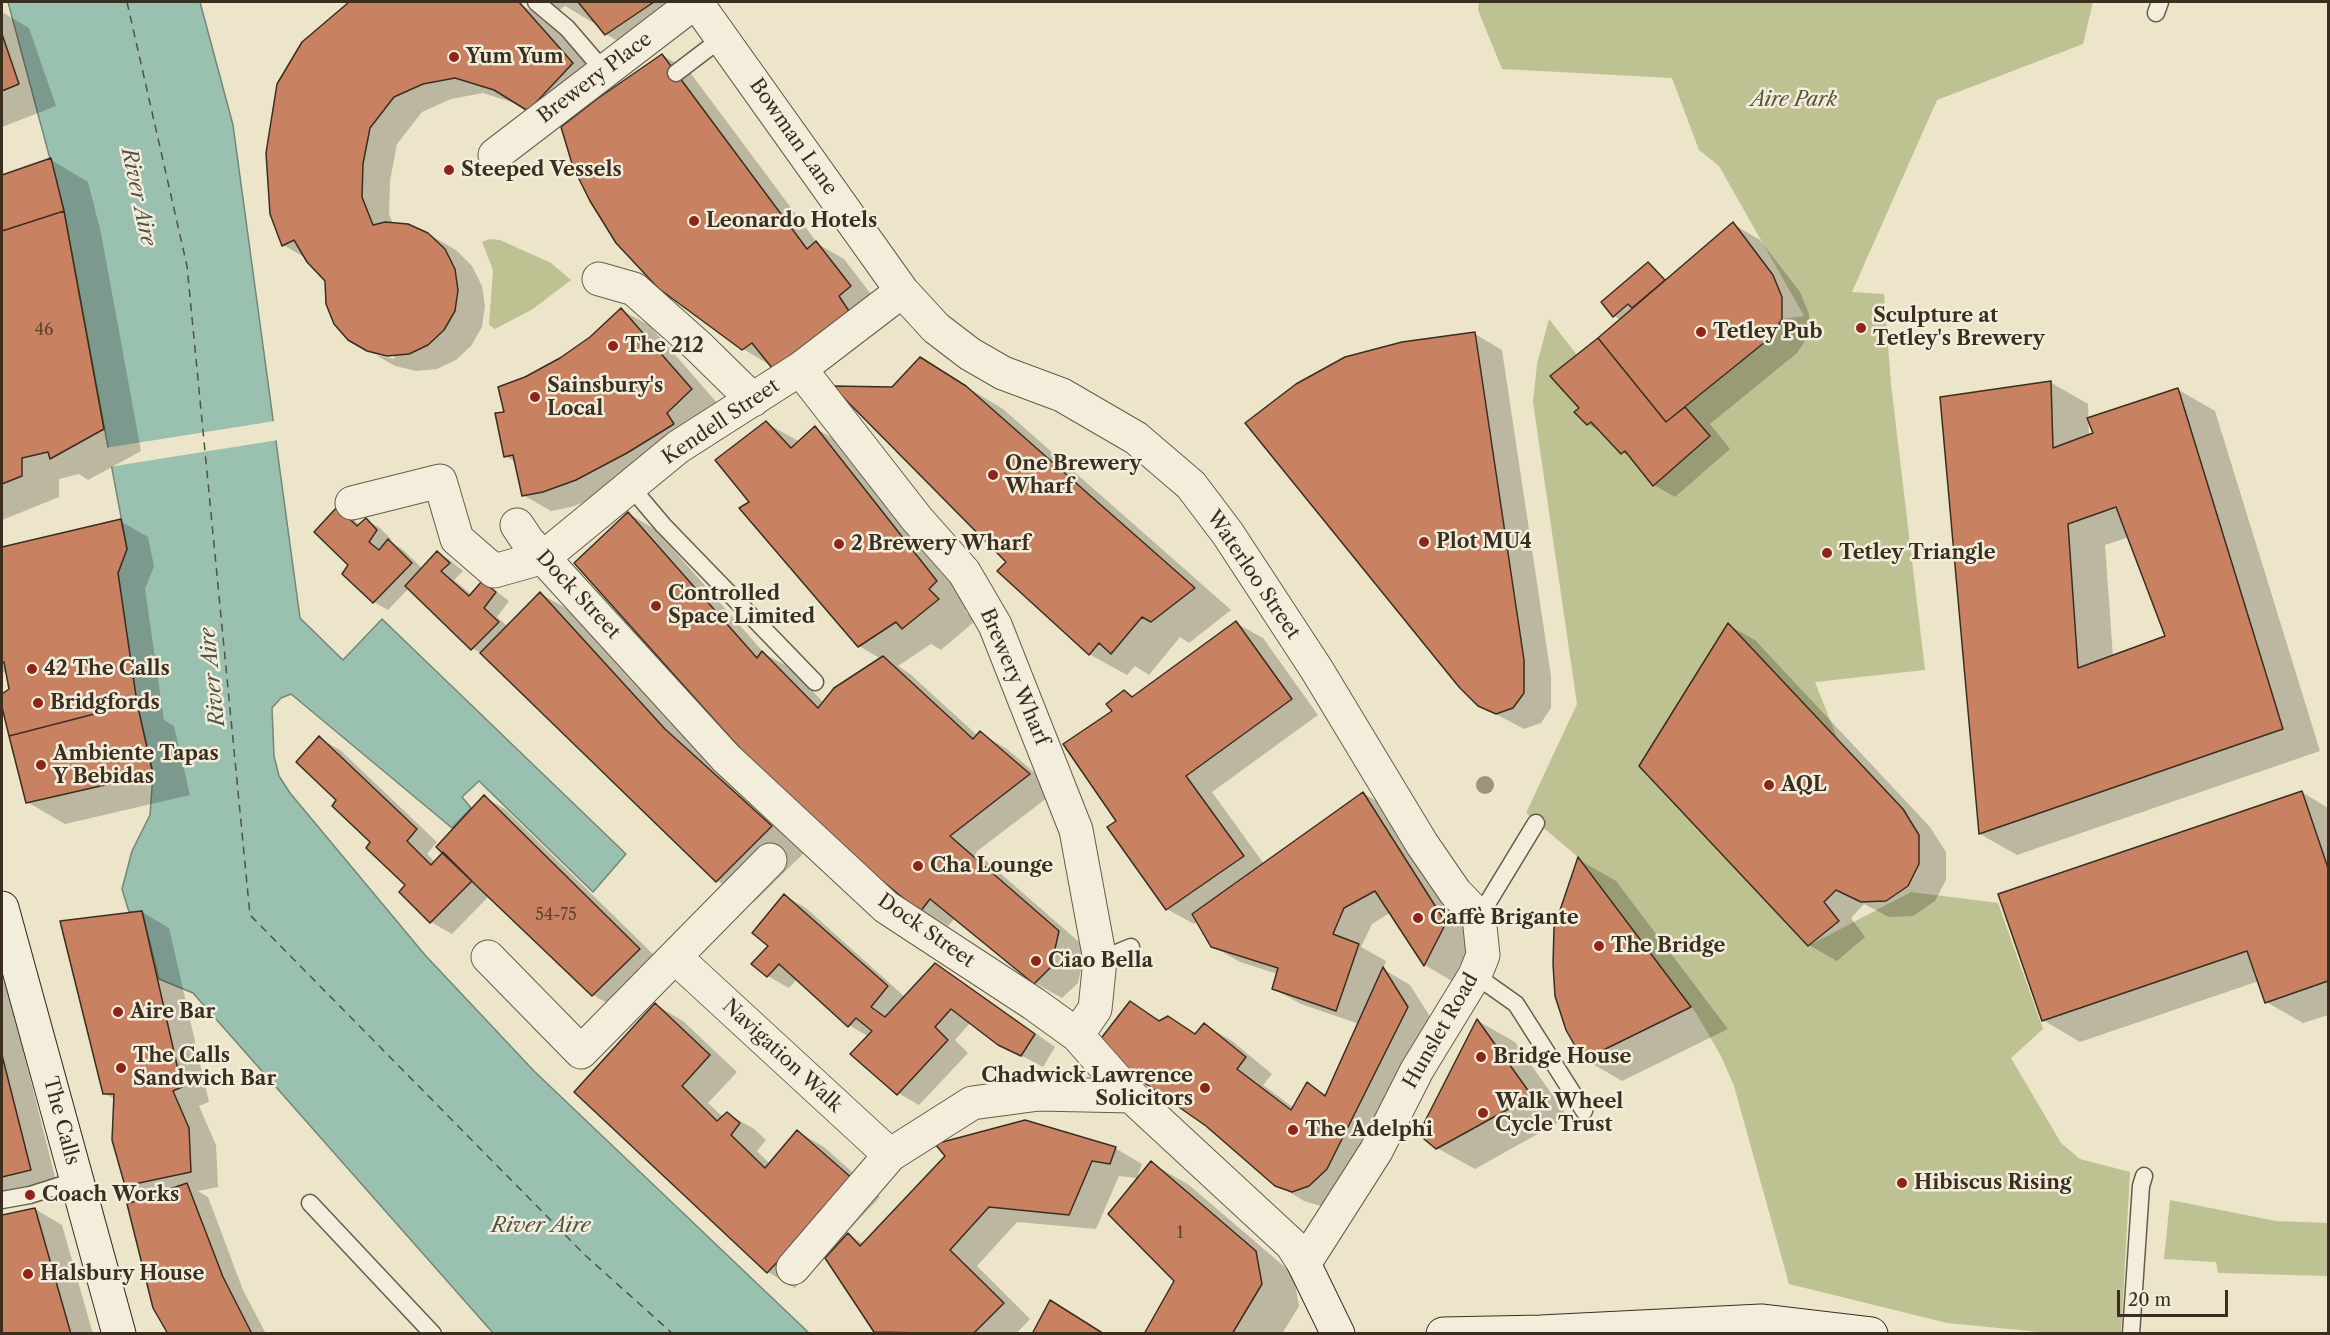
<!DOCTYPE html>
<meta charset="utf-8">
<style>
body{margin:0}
#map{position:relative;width:2330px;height:1335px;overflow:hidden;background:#ece5c9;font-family:"Libre Caslon Text",serif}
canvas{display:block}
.frame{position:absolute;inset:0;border:3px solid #3b2e20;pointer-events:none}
.scale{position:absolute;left:2117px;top:1290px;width:111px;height:27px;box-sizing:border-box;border:3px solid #3b2e20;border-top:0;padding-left:8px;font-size:18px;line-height:21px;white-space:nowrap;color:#3b2e20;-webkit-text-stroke:4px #f3eedc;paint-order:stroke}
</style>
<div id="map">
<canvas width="2330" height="1335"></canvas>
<div class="frame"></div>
<div class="scale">20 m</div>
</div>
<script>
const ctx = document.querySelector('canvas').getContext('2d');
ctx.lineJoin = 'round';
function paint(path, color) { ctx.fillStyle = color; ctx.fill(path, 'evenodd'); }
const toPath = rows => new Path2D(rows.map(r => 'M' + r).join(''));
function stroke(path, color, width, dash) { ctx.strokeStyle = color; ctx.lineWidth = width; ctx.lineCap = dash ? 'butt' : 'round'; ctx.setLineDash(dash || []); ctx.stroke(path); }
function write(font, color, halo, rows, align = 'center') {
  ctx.font = font + ' "Libre Caslon Text",serif'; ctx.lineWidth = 5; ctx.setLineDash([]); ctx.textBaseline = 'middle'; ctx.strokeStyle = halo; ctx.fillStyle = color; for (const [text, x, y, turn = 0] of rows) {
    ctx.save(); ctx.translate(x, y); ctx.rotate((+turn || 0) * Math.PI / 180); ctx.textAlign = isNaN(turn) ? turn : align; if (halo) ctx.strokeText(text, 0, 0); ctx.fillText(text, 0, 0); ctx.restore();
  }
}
const green = toPath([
 [1479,2,2093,2,2083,44,1937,100,1852,292,1884,294,1891,384,1925,670,1815,682,1838,740,1727,623,1640,766,1808,946,1911,892,1998,903,2043,1029,2011,1058,2061,1143,2080,1159,2130,1172,2121,1333,2049,1333,1947,1323,1789,1284,1734,1086,1721,1056,1696,1013,1586,866,1578,857,1526,813,1577,704,1533,402,1537,364,1549,319,1577,355,1551,377,1579,408,1574,412,1587,425,1591,422,1625,451,1653,486,1710,437,1685,407,1770,338,1782,319,1804,316,1719,166,1699,150,1672,78,1502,69,1478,10],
 [490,239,500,240,551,263,571,280,533,309,495,329,489,325,493,270,482,242],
 [2170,1200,2276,1221,2328,1223,2328,1276,2218,1273,2216,1262,2164,1259]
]);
const water = toPath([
 [8,2,200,2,233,125,300,618,343,660,382,619,626,854,593,892,479,781,462,797,471,808,452,828,291,694,281,698,272,708,274,756,279,776,290,793,425,955,534,1071,809,1333,493,1333,193,993,159,979,142,911,129,912,122,889,132,851,150,815,153,774,137,703,118,573,127,549,64,211,8,2]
]);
const pier = toPath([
 [275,421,278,440,109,467,105,448]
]);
const shadow = toPath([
 [352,2,515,2,547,19,600,79,556,125,521,105,483,93,451,99,422,112,397,144,390,181,389,214,393,224,428,234,456,250,472,266,482,286,485,306,482,327,471,346,456,360,437,369,416,371,395,366,376,355,394,359,395,356,368,350,326,280,306,258,283,245,347,4],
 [540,2,686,2,643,56,606,34,599,26,565,6,557,12],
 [2,12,29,28,56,106,2,127],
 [662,55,689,71,818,244,844,259,877,302,877,330,770,365,743,349],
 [51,160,88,182,101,233,141,451,88,480,79,474,59,479,59,497,2,520,2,177],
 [1733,224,1760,240,1800,292,1809,314,1809,335,1797,353,1710,424,1730,449,1675,497,1654,485,1634,459,1622,452,1603,433,1588,424,1576,412,1581,408,1621,320,1614,316,1648,264,1666,281],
 [621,310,649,325,719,405,604,495,571,507,551,511,523,495,516,462,505,456,506,413,525,378,561,359,591,338],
 [1475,334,1502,350,1551,676,1551,708,1541,723,1524,729,1479,705],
 [921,359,1003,409,1231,610,1189,643,1180,637,1149,675,1135,666,1127,675,1089,654,1008,563],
 [2050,382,2088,404,2089,436,2177,389,2215,411,2320,751,2017,855,1980,834],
 [2129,537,2167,637,2113,657,2105,545],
 [766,423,800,442,815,428,853,450,974,603,965,611,975,621,941,650,931,644,898,666,910,674,978,736,980,733,1007,749,1056,791,976,852,1086,948,1078,983,1062,998,1035,983,955,918,948,926,921,910,629,514,656,530,765,654,790,668,824,703,881,659,859,646,751,502],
 [351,517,360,525,366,520,380,528,391,539,389,541,402,549,423,569,437,552,451,561,463,571,454,580,472,595,482,583,496,591,509,601,497,617,508,627,541,594,578,615,808,849,754,902,716,880,486,656,472,648,409,588,388,610,374,602,350,565,316,532],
 [120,521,148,537,154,566,145,589,164,720,174,726,190,795,65,824,27,802,2,702,2,695,11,690,8,675,2,671,2,548],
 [1236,623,1263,638,1318,715,1212,792,1264,864,1363,793,1390,809,1473,940,1452,981,1425,965,1391,912,1372,924,1361,947,1386,961,1383,969,1410,985,1434,1023,1337,1201,1321,1206,1304,1201,1276,1184,1130,1003,1162,1021,1168,1018,1197,1034,1205,1025,1232,1041,1272,1074,1263,1085,1294,1108,1307,1084,1327,1095,1359,1024,1301,1004,1274,989,1278,974,1240,962,1212,946,1198,922,1194,924,1167,909,1118,822,1114,711,1124,692,1135,697],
 [1728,625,1755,640,1930,827,1946,852,1946,880,1935,901,1913,916,1889,917,1864,904,1851,918,1865,937,1837,961,1809,945,1641,766],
 [319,738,340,750,437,842,427,854,435,862,484,797,505,809,660,961,614,1007,593,995,489,896,452,934,431,922,401,892,407,885,338,800],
 [2302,792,2328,808,2328,1015,2303,1023,2266,1002,2259,981,2080,1042,2043,1020],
 [1579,860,1616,881,1728,1029,1622,1081,1584,1059],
 [785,896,806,908,905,997,935,965,956,977,1055,1047,1043,1067,999,1044,971,1022,955,1040,968,1053,919,1105,898,1093,869,1037,849,1025,798,978,789,988,768,976,754,963,771,946],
 [142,912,169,928,209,1102,199,1106,216,1145,218,1187,198,1191,208,1197,243,1290,266,1334,169,1334,150,1198,127,1185,116,1100,104,1093],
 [2,966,57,1185,2,1199],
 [656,1005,683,1021,737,1072,708,1103,723,1117,727,1113,754,1129,766,1140,757,1151,770,1164,797,1131,824,1147,880,1197,846,1233,864,1244,1115,1148,1142,1164,1137,1178,1119,1176,1096,1229,1017,1222,977,1266,1030,1319,1016,1334,879,1334,875,1331,831,1249,795,1288,768,1272,576,1092],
 [1478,1021,1515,1042,1568,1117,1475,1169,1437,1148],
 [1151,1163,1189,1185,1293,1274,1299,1306,1282,1334,1146,1334,1176,1281],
 [35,1209,62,1225,93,1334,2,1334,2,1217]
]);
const ferry = toPath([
 [127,2,187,266,250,915,586,1256,673,1334]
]);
const building = toPath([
 [349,2,519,2,573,63,528,111,494,90,455,78,423,84,394,97,370,128,363,164,362,197,373,225,385,222,408,224,428,233,445,249,455,269,458,290,455,311,444,330,428,345,409,354,387,356,367,351,348,340,334,324,326,304,325,281,307,262,294,240,282,246,270,214,266,153,277,84,302,42,349,2],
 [578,2,654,2,605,35,578,2],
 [2,34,19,84,2,91,2,34],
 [662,54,807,249,816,241,851,286,839,296,851,314,772,368,752,343,742,350,658,288,616,243,590,201,573,167,561,127,597,99,662,54],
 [51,158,64,211,2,231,2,175,51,158],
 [64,211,104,429,50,459,48,452,22,458,22,476,2,484,2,231,64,211],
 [1733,222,1773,275,1782,297,1782,319,1770,338,1666,422,1598,338,1733,222],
 [1648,262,1665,280,1632,308,1628,304,1613,317,1601,302,1648,262],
 [621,308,692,389,667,413,674,424,627,453,576,480,543,492,522,496,513,455,504,457,495,413,504,412,498,387,525,377,560,358,590,337,621,308],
 [1475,332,1524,660,1524,693,1513,708,1496,714,1478,706,1459,687,1245,423,1296,384,1345,357,1402,342,1475,332],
 [1598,338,1666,422,1685,407,1710,436,1653,486,1625,451,1621,454,1591,422,1587,425,1574,412,1579,408,1550,376,1598,338],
 [920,357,966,386,1195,588,1151,622,1142,617,1111,654,1099,643,1089,655,997,571,1006,562,832,386,892,387,920,357],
 [2051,381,2053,448,2093,433,2087,418,2178,388,2283,729,1979,834,1940,397,2051,381],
 [2116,507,2165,636,2078,668,2068,524,2116,507],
 [766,421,791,448,815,426,937,581,929,589,939,599,902,629,896,622,858,647,739,508,749,502,715,460,766,421],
 [337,507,357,526,366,518,377,530,369,542,379,550,388,539,412,563,373,603,342,574,348,565,314,532,337,507],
 [628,512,757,658,762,651,818,708,834,688,883,656,973,739,980,731,1030,774,950,836,1059,931,1051,967,1034,984,930,899,920,912,845,850,761,772,574,563,628,512],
 [121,519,127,549,118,573,137,703,9,736,2,707,2,694,9,689,4,662,2,662,2,547,121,519],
 [437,551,450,563,441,571,469,596,482,581,496,592,484,608,499,622,471,650,405,586,437,551],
 [540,592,665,729,772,826,716,882,480,653,540,592],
 [1236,621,1292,699,1186,776,1244,856,1166,910,1107,827,1116,821,1063,744,1112,711,1106,704,1124,690,1132,697,1236,621],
 [1728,623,1903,809,1919,835,1919,864,1908,886,1886,901,1861,902,1836,890,1824,902,1839,921,1808,946,1639,766,1728,623],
 [137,703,153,774,26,803,9,736,137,703],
 [319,736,417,829,407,841,431,865,443,852,472,881,430,923,399,892,405,885,366,848,370,842,332,806,336,800,296,762,319,736],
 [2302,791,2328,868,2328,981,2265,1003,2247,951,2042,1021,1998,894,2302,791],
 [1363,792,1446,923,1424,966,1375,891,1344,908,1333,934,1359,944,1336,1011,1272,989,1278,968,1211,947,1192,914,1363,792],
 [484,795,640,949,592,996,436,847,484,795],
 [1578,857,1691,1007,1583,1060,1566,1030,1555,996,1553,964,1554,928,1578,857],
 [784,894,888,986,871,1007,885,1017,935,963,1035,1034,1021,1056,998,1045,951,1009,935,1027,948,1040,897,1095,850,1054,872,1031,856,1018,848,1027,779,964,767,977,751,964,768,946,752,933,784,894],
 [142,911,182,1087,173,1091,189,1128,191,1172,125,1186,112,1140,114,1094,103,1094,60,921,142,911],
 [1383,967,1408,1007,1327,1169,1309,1186,1292,1192,1275,1186,1206,1126,1136,1077,1099,1041,1130,1001,1159,1021,1168,1016,1195,1034,1204,1023,1246,1057,1237,1069,1291,1110,1307,1082,1325,1096,1383,967],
 [655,1003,710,1055,682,1086,717,1121,727,1112,740,1123,731,1135,765,1168,797,1130,854,1180,767,1273,574,1092,655,1003],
 [1477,1019,1532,1096,1436,1149,1424,1139,1423,1125,1477,1019],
 [2,1055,31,1170,2,1177,2,1055],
 [1025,1120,1116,1147,1110,1164,1092,1161,1069,1215,989,1207,950,1250,1004,1303,973,1334,874,1332,825,1258,848,1233,860,1246,945,1156,935,1144,1025,1120],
 [1151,1161,1256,1251,1262,1284,1232,1334,1144,1334,1174,1281,1108,1214,1151,1161],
 [187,1183,223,1277,252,1334,168,1334,153,1308,127,1204,187,1183],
 [35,1208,71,1334,2,1334,2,1215,35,1208],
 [1050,1300,1104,1334,1032,1334,1050,1300]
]);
const lane = toPath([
 [536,2,567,28,604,71],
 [2156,13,2160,2],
 [676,73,722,38],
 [630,486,663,525,815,682],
 [1479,917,1536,823],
 [1100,960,1131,947],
 [1475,975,1516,1004,1584,1111],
 [2,1200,30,1195,77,1180],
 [310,1203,433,1334],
 [2131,1334,2141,1186,2144,1176]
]);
const street = toPath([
 [495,155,695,2],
 [599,279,634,289,698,346,753,400],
 [800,369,917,519,964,572,995,625,1076,830,1100,960,1095,1009,1077,1035],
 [352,503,440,481,457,539,494,571,544,557,678,447,800,369,902,291],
 [517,525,527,540,726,758,886,907,1034,1004,1077,1035,1131,1096,1292,1245,1304,1264,1376,1151,1417,1070,1475,975,1483,955,1479,917,1455,892,1422,844,1317,670,1228,534,1191,485,1136,438,1062,395,1003,373,970,354,936,328,902,291,696,2],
 [488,957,581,1052,770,860],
 [675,957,890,1155,972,1103,1039,1094,1131,1096],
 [793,1268,890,1155]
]);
const secondary = toPath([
 [2,908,119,1334],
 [1304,1264,1338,1334],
 [1443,1334,1541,1332,1761,1321,1871,1334]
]);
const trees = [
 [1485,785]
];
const markers = [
 [454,57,6,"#8f2418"],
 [449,170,6,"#8f2418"],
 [694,221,6,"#8f2418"],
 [1861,328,6,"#8f2418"],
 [1701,332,6,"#8f2418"],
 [613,346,6,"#8f2418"],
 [535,397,6,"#8f2418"],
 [993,475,6,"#8f2418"],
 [1424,542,6,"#8f2418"],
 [839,544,6,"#8f2418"],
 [1827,553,6,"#8f2418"],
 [656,606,6,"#8f2418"],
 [32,669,6,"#8f2418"],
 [38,703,6,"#8f2418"],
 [41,765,6,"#8f2418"],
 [1769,785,6,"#8f2418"],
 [918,866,6,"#8f2418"],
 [1418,918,6,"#8f2418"],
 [1599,946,6,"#8f2418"],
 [1036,961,6,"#8f2418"],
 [118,1012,6,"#8f2418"],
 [1481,1057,6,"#8f2418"],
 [121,1068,6,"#8f2418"],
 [1205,1088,6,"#8f2418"],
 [1483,1113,6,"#8f2418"],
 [1293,1130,6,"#8f2418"],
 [1902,1183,6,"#8f2418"],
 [30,1195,6,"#8f2418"],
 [28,1274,6,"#8f2418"]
];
const numberNames = [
 ["46",44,330],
 ["54-75",556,915],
 ["1",1180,1233]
];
const poiNames = [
 ["Yum Yum",466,57],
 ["Steeped Vessels",461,170],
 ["Leonardo Hotels",706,221],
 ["Sculpture at",1873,316],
 ["Tetley's Brewery",1873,339],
 ["Tetley Pub",1713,332],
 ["The 212",625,346],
 ["Sainsbury's",547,386],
 ["Local",547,409],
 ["One Brewery",1005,464],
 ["Wharf",1005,487],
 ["Plot MU4",1436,542],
 ["2 Brewery Wharf",851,544],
 ["Tetley Triangle",1839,553],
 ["Controlled",668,594],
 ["Space Limited",668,617],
 ["42 The Calls",44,669],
 ["Bridgfords",50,703],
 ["Ambiente Tapas",53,754],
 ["Y Bebidas",53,777],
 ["AQL",1781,785],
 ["Cha Lounge",930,866],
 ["Caffè Brigante",1430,918],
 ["The Bridge",1611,946],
 ["Ciao Bella",1048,961],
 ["Aire Bar",130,1012],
 ["The Calls",133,1056],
 ["Sandwich Bar",133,1079],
 ["Bridge House",1493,1057],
 ["Chadwick Lawrence",1193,1076,"right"],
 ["Solicitors",1193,1099,"right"],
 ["Walk Wheel",1495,1102],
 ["Cycle Trust",1495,1125],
 ["The Adelphi",1305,1130],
 ["Hibiscus Rising",1914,1183],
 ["Coach Works",42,1195],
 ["Halsbury House",40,1274]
];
const streetNames = [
 ["Brewery Place",595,78,-37],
 ["Bowman Lane",793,137,55],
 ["Kendell Street",721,422,-34],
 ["Waterloo Street",1253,575,56],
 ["Dock Street",578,595,47],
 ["Brewery Wharf",1014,677,67],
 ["Dock Street",926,931,35],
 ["Hunslet Road",1441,1031,-60],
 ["Navigation Walk",782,1056,43],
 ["The Calls",61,1121,75]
];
const parkNames = [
 ["Aire Park",1794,100]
];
const waterNames = [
 ["River Aire",138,197,78],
 ["River Aire",213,677,-96],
 ["River Aire",541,1226]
];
paint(green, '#bec292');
paint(water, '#9ac0b0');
stroke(water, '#748676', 1.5);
paint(pier, '#ece5c9');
paint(shadow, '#0003');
stroke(ferry, '#535244', 1.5, [8, 6]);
paint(building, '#c88262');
stroke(building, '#3b2e20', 1.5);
stroke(lane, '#675c4a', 19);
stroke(street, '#675c4a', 35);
stroke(secondary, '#3b2e20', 35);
stroke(lane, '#f3eedc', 16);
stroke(street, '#f3eedc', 33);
stroke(secondary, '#f3eedc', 33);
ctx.fillStyle = '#9d957b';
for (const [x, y] of trees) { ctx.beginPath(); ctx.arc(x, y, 9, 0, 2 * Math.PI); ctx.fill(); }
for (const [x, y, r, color] of markers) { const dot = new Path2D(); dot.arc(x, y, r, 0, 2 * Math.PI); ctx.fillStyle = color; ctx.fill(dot); stroke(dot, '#f3eedc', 2); }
write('16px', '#5e4330', null, numberNames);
write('bold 20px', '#3b2e20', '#f3eedc', poiNames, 'left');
write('20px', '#3b2e20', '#f3eedc', streetNames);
write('italic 20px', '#5c533c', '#f3eedc', parkNames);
write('italic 21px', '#535244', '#f3eedc', waterNames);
</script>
